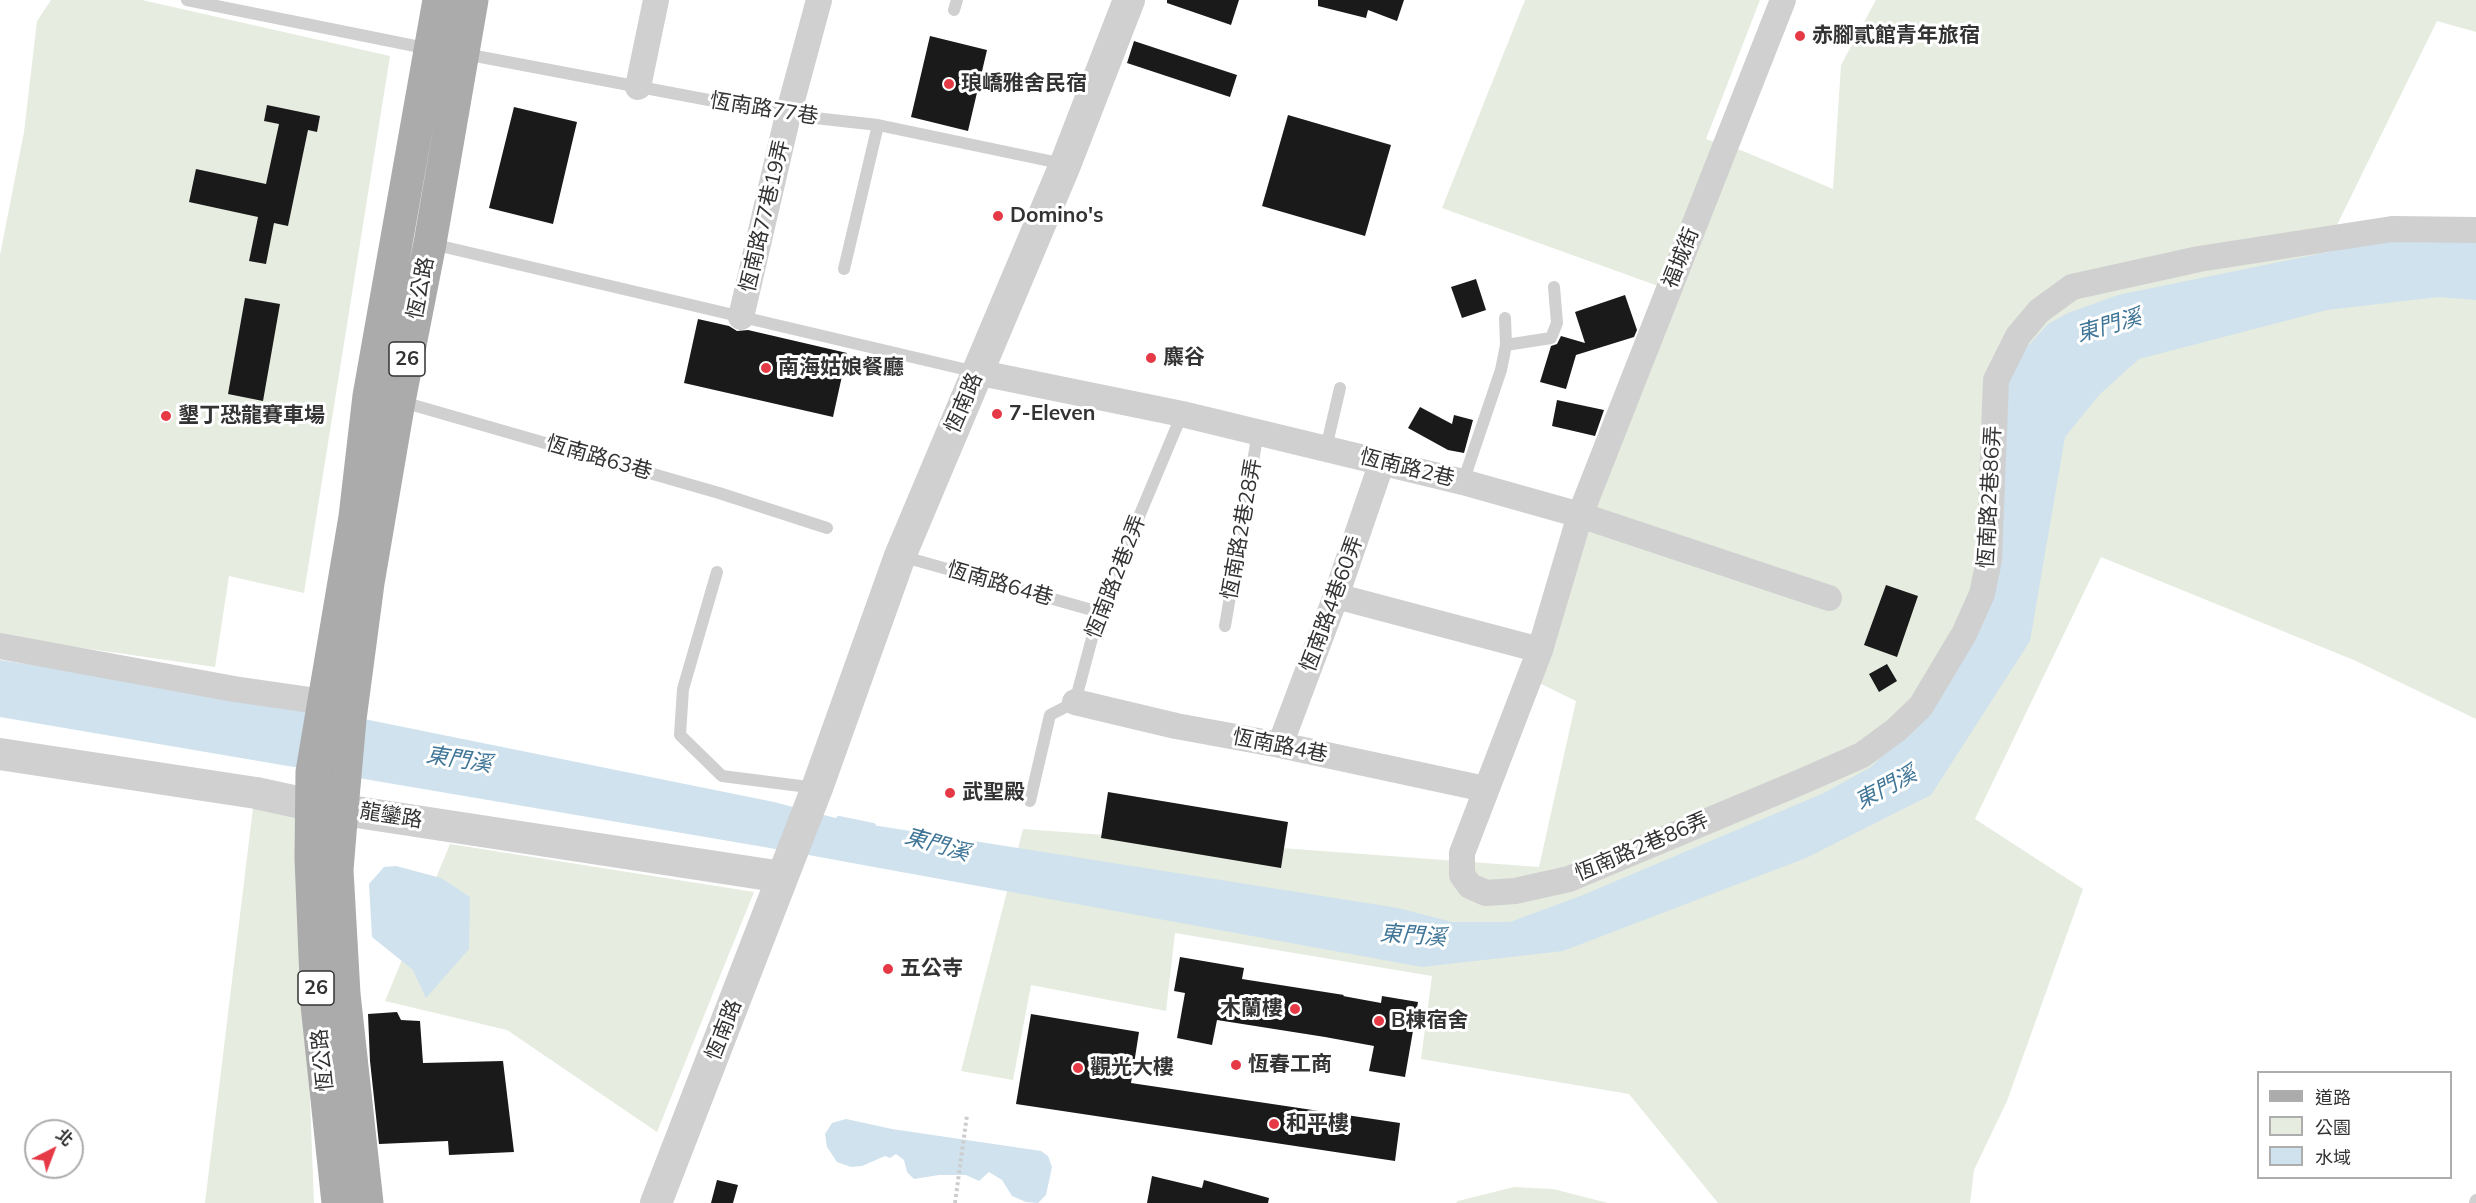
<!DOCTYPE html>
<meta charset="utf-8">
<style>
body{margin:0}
#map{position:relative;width:2476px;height:1203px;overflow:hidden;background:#fff;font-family:Mulish,"Noto Sans TC",sans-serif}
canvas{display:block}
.legend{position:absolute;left:2257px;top:1071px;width:195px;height:108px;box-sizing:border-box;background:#fff;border:2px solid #adadad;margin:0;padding:8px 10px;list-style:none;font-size:18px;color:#333}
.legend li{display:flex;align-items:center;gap:12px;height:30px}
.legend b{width:30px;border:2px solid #adadad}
.north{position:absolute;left:24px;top:1119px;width:60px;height:60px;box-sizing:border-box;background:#fff;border:2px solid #adadad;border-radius:50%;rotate:42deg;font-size:16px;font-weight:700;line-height:24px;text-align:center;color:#333}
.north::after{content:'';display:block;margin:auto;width:21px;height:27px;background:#e63946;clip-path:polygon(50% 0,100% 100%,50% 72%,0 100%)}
</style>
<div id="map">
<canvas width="2476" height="1203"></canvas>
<ul class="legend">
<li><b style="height:8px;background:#ababab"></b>道路</li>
<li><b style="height:16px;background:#e6ecdf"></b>公園</li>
<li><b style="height:16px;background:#cfe2ee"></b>水域</li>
</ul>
<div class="north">北</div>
</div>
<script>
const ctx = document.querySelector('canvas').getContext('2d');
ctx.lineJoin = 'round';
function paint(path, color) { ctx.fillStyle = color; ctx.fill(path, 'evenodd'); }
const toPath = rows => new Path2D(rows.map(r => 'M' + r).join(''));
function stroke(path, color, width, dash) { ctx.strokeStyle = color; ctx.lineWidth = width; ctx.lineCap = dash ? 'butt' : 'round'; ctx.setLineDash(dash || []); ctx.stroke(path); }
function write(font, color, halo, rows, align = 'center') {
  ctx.font = font + ' Mulish,"Noto Sans TC",sans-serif'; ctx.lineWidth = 6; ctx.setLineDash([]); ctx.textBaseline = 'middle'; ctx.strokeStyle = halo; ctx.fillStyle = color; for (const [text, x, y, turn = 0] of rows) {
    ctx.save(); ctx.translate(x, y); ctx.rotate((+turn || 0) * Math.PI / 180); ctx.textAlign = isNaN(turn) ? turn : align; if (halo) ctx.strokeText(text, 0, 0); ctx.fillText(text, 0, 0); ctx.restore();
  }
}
const green = toPath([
 [51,0,142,0,390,56,304,593,229,576,215,667,0,636,0,255,24,132,37,21],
 [1525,0,1760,0,1706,139,1743,151,1833,189,1841,65,1876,0,2476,0,2476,32,2437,21,2309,282,2476,269,2476,719,2356,661,2101,557,1975,819,2083,889,2007,1101,1974,1170,1970,1203,1718,1203,1629,1094,1421,1059,1432,976,1175,933,1166,1011,1031,985,1013,1080,961,1071,1023,829,1539,867,1576,701,1529,678,1672,291,1442,208],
 [253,808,299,815,314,1203,205,1203],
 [450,844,754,892,657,1132,507,1030,385,1001],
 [1514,1187,1553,1189,1608,1203,1456,1203,1458,1201]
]);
const water = toPath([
 [2476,234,2476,300,2438,297,2327,310,2139,359,2100,394,2065,437,2030,641,1931,795,1806,858,1563,951,1422,967,770,848,0,717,0,660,280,702,774,802,847,821,1398,908,1452,922,1510,922,1583,895,1824,793,1871,767,1908,730,1972,644,2009,378,2026,348,2048,324,2068,313,2118,295,2392,239],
 [396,866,441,878,470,897,469,949,426,998,413,970,372,937,369,884,384,867],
 [846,1119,892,1129,1041,1151,1048,1156,1052,1167,1046,1195,1038,1203,1026,1202,1012,1196,1002,1180,989,1172,979,1181,966,1175,939,1175,914,1179,907,1172,904,1160,896,1154,890,1158,885,1156,862,1166,851,1167,837,1162,827,1147,825,1134,832,1123]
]);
const stream = toPath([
 [839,819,873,826]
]);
const building = toPath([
 [1167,0,1239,0,1231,25,1167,3],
 [1318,0,1404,0,1397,21,1368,10,1366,18,1318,6],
 [930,36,987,50,968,131,911,117],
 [1134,41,1237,75,1230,97,1127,63],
 [267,105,320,116,317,132,308,130,288,226,274,223,266,264,249,261,258,217,189,202,196,169,266,184,279,124,264,121],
 [514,107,577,122,553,224,489,208],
 [1288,115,1391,145,1365,236,1262,206],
 [1476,279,1486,310,1462,318,1451,287],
 [1625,295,1637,330,1634,337,1576,355,1566,389,1540,382,1551,346,1557,344,1561,336,1585,343,1575,312],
 [245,298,280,304,263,401,228,394],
 [698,319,729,326,737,331,748,330,847,353,833,417,684,383],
 [1557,400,1604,410,1595,436,1552,426],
 [1420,407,1452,424,1454,415,1473,420,1464,453,1448,450,1408,428],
 [1886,585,1918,596,1897,657,1864,645],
 [1887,664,1897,681,1879,692,1869,674],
 [1108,792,1288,822,1281,868,1101,838],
 [1180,957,1244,968,1242,979,1344,995,1343,996,1381,1003,1382,996,1418,1002,1405,1077,1369,1071,1374,1046,1325,1037,1217,1020,1212,1045,1177,1038,1185,993,1174,991],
 [397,1012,401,1020,420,1021,423,1063,503,1061,514,1152,449,1155,448,1141,379,1144,370,1061,368,1014],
 [1031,1014,1139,1032,1131,1083,1400,1123,1395,1161,1016,1104],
 [1152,1176,1202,1188,1204,1180,1269,1198,1268,1203,1147,1203],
 [717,1180,738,1185,733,1203,711,1203]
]);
const path = toPath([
 [955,1203,967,1115]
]);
const service = toPath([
 [187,0,430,49],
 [954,10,957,0],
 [465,54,788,115,878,125,1064,164],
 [432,244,976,372],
 [844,269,878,125],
 [1506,345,1551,338,1557,323,1554,287],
 [399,401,719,493,827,528],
 [1326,448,1340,388],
 [1463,482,1501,370,1506,345,1505,318],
 [901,556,1099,612],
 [717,572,683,689,680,735,722,776,816,788],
 [1225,626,1258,432],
 [1030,801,1050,715,1075,702,1099,612,1182,414],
 [2475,1203,2476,1200]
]);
const minor = toPath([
 [1783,0,1580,515,1540,650,1462,853,1462,875,1470,886,1486,893,1515,891,1569,879,1803,781,1862,755,1896,730,1921,706,1964,634,1982,594,1989,560,1996,380,2018,336,2039,311,2072,287,2199,259,2392,229,2476,230],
 [638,87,656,0],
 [741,317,788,115,819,0],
 [976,372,1182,414,1463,482,1580,515,1829,598],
 [1336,596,1540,650],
 [0,646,234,689,324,702],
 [1075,702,1176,726,1280,745,1485,789],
 [1280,745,1336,596,1382,462]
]);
const tertiary = toPath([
 [0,754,256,793,311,805,782,877],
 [656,1203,817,788,900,556,1065,165,1129,0]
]);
const primary = toPath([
 [338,1203,317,1005,311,858,312,772,355,517,369,396,439,0],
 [367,1203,344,994,337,870,342,809,350,719,368,583,399,401,430,243,472,0]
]);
const markers = [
 [1800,36,6,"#e63946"],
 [949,84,6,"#e63946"],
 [998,216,6,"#e63946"],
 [1151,358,6,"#e63946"],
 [766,368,6,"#e63946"],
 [997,414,6,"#e63946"],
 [166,416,6,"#e63946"],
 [950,793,6,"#e63946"],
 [888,969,6,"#e63946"],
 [1295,1009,6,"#e63946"],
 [1379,1021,6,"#e63946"],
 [1236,1065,6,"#e63946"],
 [1078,1068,6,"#e63946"],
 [1274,1124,6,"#e63946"]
];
const shields = [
 [407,359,36],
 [316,988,36]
];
const shieldNames = [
 ["26",407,359],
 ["26",316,988]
];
const poiNames = [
 ["赤腳貳館青年旅宿",1812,36],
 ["琅嶠雅舍民宿",961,84],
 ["Domino's",1010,216],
 ["麋谷",1163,358],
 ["南海姑娘餐廳",778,368],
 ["7-Eleven",1009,414],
 ["墾丁恐龍賽車場",178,416],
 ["武聖殿",962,793],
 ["五公寺",900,969],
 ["木蘭樓",1283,1009,"right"],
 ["B棟宿舍",1391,1021],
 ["恆春工商",1248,1065],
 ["觀光大樓",1090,1068],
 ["和平樓",1286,1124]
];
const streetNames = [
 ["恆南路77巷",764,109,9],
 ["恆南路77巷19弄",765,216,-77],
 ["福城街",1681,258,-68],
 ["恆公路",421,288,-79],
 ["恆南路",964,403,-67],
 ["恆南路63巷",599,458,16],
 ["恆南路2巷",1407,468,14],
 ["恆南路2巷86弄",1990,497,-87],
 ["恆南路2巷28弄",1242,529,-80],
 ["恆南路2巷2弄",1116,577,-69],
 ["恆南路64巷",1000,584,16],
 ["恆南路4巷60弄",1332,604,-70],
 ["恆南路4巷",1280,746,11],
 ["龍鑾路",391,816,9],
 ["恆南路2巷86弄",1642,847,-23],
 ["恆南路",724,1030,-69],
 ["恆公路",323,1060,-96]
];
const waterNames = [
 ["東門溪",2109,326,-16],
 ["東門溪",459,760,9],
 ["東門溪",1886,788,-28],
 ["東門溪",937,845,16],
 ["東門溪",1413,936,4]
];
paint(green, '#e6ecdf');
paint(water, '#cfe2ee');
stroke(stream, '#cfe2ee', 6);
paint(building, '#1a1a1a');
stroke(path, '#cdcdcd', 4, [3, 3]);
stroke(service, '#d0d0d0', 12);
stroke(minor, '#d0d0d0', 26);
stroke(tertiary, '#d0d0d0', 32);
stroke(primary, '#ababab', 33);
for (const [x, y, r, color] of markers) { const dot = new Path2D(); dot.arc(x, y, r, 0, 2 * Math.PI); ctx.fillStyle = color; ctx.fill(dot); stroke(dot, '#fff', 2); }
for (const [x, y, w] of shields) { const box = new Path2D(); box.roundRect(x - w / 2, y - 17, w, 34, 4.5); ctx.fillStyle = '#fff'; ctx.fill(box); stroke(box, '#333', 1.5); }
write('bold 20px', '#333', null, shieldNames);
write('bold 21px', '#333', '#fff', poiNames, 'left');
write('21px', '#333', '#fff', streetNames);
write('italic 22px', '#3f7597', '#fff', waterNames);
</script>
